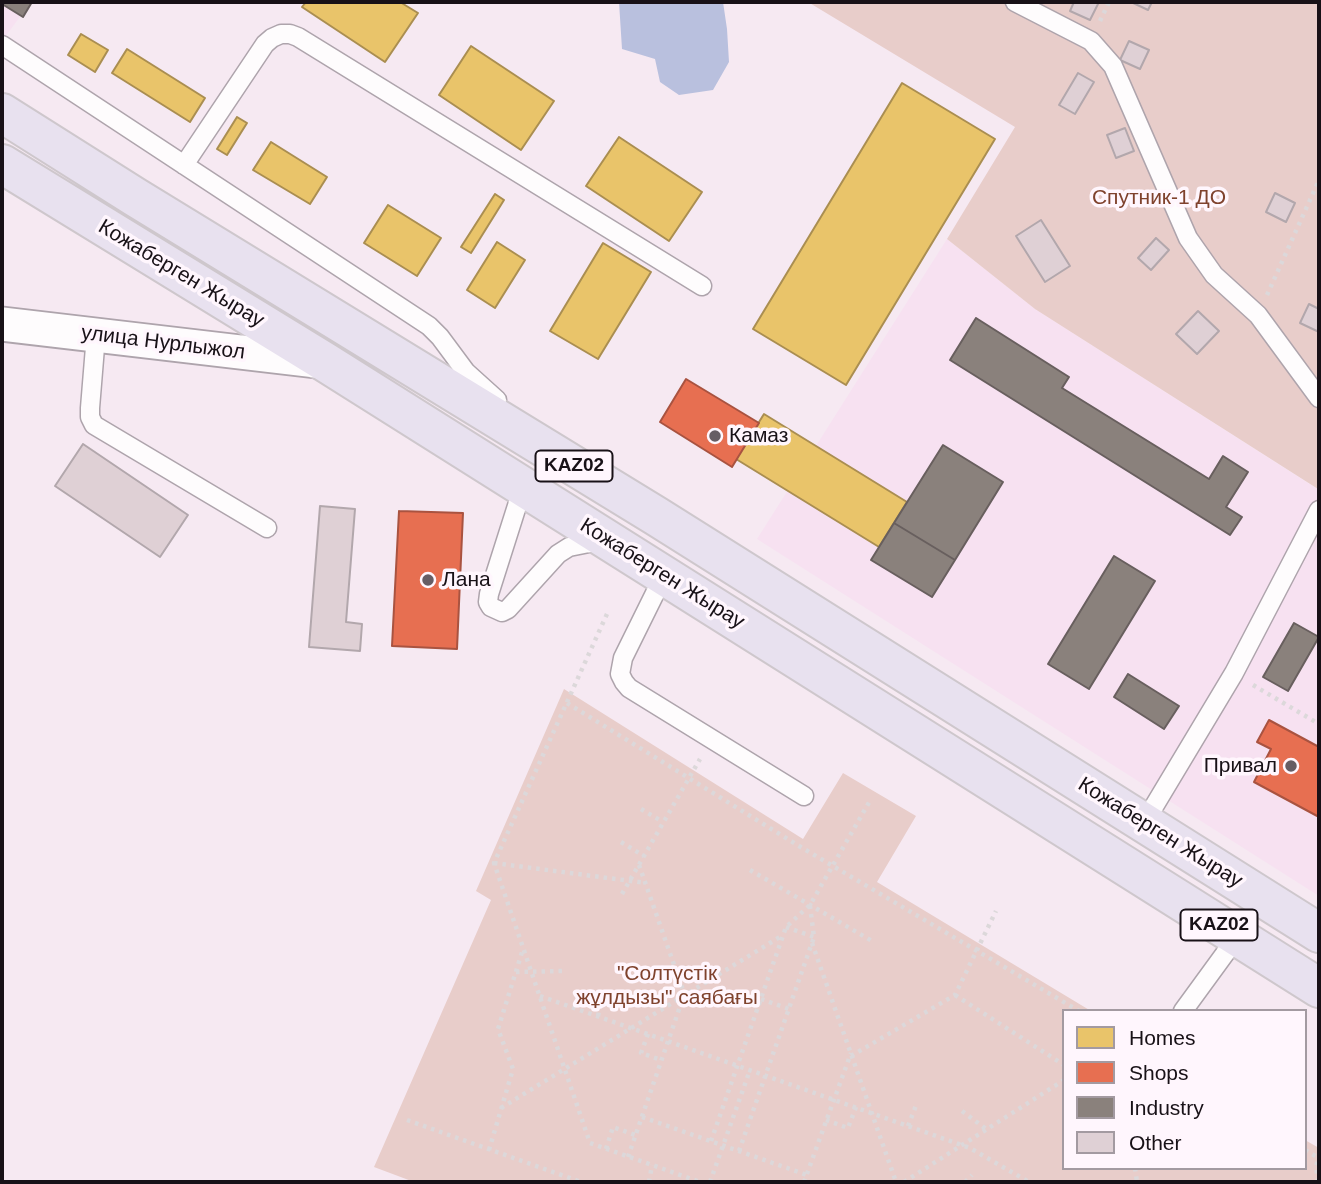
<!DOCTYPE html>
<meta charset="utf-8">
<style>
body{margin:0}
#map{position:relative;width:1321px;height:1184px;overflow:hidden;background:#f6e9f2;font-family:Arial,sans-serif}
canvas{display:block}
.frame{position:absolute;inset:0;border:4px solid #181117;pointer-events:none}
.legend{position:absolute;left:1062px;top:1009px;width:245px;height:161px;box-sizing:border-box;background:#fff6fd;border:2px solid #a39aa1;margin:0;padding:9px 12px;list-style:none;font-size:21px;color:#181117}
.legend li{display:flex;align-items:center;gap:14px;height:35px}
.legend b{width:35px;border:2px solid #a39aa1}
</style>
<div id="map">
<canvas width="1321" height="1184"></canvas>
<div class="frame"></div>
<ul class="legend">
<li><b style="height:19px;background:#e9c46a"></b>Homes</li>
<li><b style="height:19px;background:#e76f51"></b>Shops</li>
<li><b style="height:19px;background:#8a817c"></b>Industry</li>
<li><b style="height:19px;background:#dfd0d5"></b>Other</li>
</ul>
</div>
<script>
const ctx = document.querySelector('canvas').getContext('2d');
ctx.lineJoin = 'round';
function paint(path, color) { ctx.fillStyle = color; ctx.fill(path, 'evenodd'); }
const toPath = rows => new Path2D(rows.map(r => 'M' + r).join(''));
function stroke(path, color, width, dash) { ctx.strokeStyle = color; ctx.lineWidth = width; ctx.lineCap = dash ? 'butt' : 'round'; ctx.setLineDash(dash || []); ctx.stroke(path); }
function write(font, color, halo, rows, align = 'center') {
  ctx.font = font + ' Arial,sans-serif'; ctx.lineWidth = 7; ctx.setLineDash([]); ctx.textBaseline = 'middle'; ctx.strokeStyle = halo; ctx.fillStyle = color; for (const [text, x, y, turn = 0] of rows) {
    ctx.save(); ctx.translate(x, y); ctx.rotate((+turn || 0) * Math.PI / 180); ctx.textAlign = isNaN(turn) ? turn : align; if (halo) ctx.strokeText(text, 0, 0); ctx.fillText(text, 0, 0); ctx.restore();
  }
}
const built = toPath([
 [2,2,31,2,2,41],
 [947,239,1035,309,1319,490,1319,896,757,539]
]);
const green = toPath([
 [808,2,1319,2,1319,486,1318,489,1035,309,947,239,1015,127],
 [564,689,803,839,843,773,916,816,877,882,1091,1011,1064,1011,1064,1168,1305,1168,1305,1140,1319,1148,1319,1182,414,1182,374,1167,491,900,476,891]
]);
const water = toPath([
 [619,2,723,2,727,29,729,62,713,90,679,95,660,82,655,59,622,49]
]);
const homes = toPath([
 [306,2,400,2,418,13,385,62,302,7,306,2],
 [81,34,108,50,95,72,68,55,81,34],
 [471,46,554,101,521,150,439,95,471,46],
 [127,49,205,98,190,122,112,73,127,49],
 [902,83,995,139,846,385,753,329,902,83],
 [237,117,247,123,227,155,217,149,237,117],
 [619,137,702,192,669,241,586,186,619,137],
 [271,142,327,177,310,204,253,170,271,142],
 [495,194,504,200,471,253,461,247,495,194],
 [388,205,441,238,417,276,364,243,388,205],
 [497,242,525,260,495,308,467,290,497,242],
 [603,243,651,272,598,359,550,331,603,243],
 [764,414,907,502,879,547,736,459,764,414]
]);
const shops = toPath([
 [686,379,759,423,732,467,660,422,686,379],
 [399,511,463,513,457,649,392,646,399,511],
 [1269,720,1319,747,1319,817,1254,782,1271,749,1257,742,1269,720]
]);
const industry = toPath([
 [2,2,32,2,23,17,2,4,2,2],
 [976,318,1069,377,1062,388,1209,479,1223,456,1248,472,1226,507,1242,517,1230,535,950,360,976,318],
 [943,445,1003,482,955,560,894,523,943,445],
 [894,523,955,560,932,597,871,560,894,523],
 [1114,556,1155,581,1089,689,1048,664,1114,556],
 [1294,623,1319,637,1288,691,1263,677,1294,623],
 [1128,674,1179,706,1164,729,1114,697,1128,674]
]);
const building = toPath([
 [1074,2,1099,2,1090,20,1070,11,1074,2],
 [1131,2,1152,2,1148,10,1131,2],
 [1129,41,1149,50,1140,69,1120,60,1129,41],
 [1078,73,1094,82,1075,114,1059,105,1078,73],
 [1125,128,1134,151,1116,158,1107,135,1125,128],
 [1275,193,1295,203,1286,222,1266,212,1275,193],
 [1041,220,1070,266,1045,282,1016,236,1041,220],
 [1156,238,1169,250,1151,270,1138,258,1156,238],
 [1309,304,1319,309,1319,332,1300,323,1309,304],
 [1198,311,1219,331,1197,354,1176,334,1198,311],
 [83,444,188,515,160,557,55,486,83,444],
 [320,506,355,509,346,622,362,624,360,651,309,647,320,506]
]);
const path = toPath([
 [1100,21,1109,2],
 [1267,295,1319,180],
 [607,614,494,863,590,1143,700,1182],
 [1253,685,1319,724],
 [567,703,799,846,1079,1011],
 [641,809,663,822],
 [621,842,644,856],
 [494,863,646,883],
 [639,865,685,996],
 [750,870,872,941],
 [622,894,700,759],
 [786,927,814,937],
 [812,943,896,1182],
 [516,972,563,971],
 [955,995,1064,1065],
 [540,996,970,1148,1029,1182],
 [761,999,789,1009],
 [598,1016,603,991],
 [648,1034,641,1053,661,1060],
 [851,1056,955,995,996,911],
 [501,1108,783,935],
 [962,1111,986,1129],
 [642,1117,807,1175],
 [407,1120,581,1182],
 [826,1120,848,1128,856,1107],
 [908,1126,917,1103],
 [711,1141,786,927,810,905,871,799],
 [606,1149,613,1127,635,1135],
 [489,1150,513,1069,498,1029,523,949],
 [1305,1150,1319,1158],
 [739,1151,814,937,810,906],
 [628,1157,683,998],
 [1135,1168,1137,1182],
 [649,1182,652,1165],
 [710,1182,750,1070],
 [804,1182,851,1053],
 [904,1182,1064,1080],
 [965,1182,972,1175],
 [1318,1182,1316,1166,1319,1157]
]);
const lane = toPath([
 [1015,2,1091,41,1113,66,1188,238,1214,275,1258,315,1319,398],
 [2,45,429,326,440,337,466,372,497,400],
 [184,165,265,44,272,38,281,34,290,34,298,37,702,286],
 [96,335,90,408,90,417,94,425,267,528],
 [523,487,489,594,488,602,491,607,502,612,508,609,558,554,569,547,589,543,602,543],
 [664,575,623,658,620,674,624,682,629,688,804,796],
 [1144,823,1234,673,1319,510],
 [1183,1011,1237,937]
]);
const street = toPath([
 [2,324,325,362]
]);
const highway = toPath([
 [2,113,135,197,656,516,1319,933],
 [2,164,325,362,1319,988]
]);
const markers = [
 [715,436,7,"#665d64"],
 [428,580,7,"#665d64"],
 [1291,766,7,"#665d64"]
];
const shields = [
 [574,466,77],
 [1219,925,77]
];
const shieldNames = [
 ["KAZ02",574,466],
 ["KAZ02",1219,925]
];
const parkNames = [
 ["Спутник-1 ДО",1159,198],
 ["\"Солтүстік",667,974],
 ["жұлдызы\" саябағы",667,998]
];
const streetNames = [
 ["Кожаберген Жырау",181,274,31],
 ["улица Нурлыжол",163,343,7],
 ["Кожаберген Жырау",662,574,32],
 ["Кожаберген Жырау",1160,833,32]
];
const poiNames = [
 ["Камаз",729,436],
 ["Лана",442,580],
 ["Привал",1277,766,"right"]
];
paint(built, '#f7e1f1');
paint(green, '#e8cdca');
paint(water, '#b9c0de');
paint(homes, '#e9c46a');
stroke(homes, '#aa8e51', 2);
paint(shops, '#e76f51');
stroke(shops, '#a95340', 2);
paint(industry, '#8a817c');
stroke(industry, '#685f5e', 2);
paint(building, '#dfd0d5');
stroke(building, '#b2a7ac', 2);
stroke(lane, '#aea4ac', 21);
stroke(street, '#aea4ac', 37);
stroke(highway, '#cec7cc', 42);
stroke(path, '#dcd8da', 4.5, [3.5, 5]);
stroke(lane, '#fefcfd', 18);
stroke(street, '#fefcfd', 33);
stroke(highway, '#e8e1ef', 38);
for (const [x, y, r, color] of markers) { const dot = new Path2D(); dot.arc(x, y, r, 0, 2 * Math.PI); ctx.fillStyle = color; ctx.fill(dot); stroke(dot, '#fff6fd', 2.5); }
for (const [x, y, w] of shields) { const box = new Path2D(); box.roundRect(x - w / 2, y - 15.5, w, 31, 5); ctx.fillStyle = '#fff6fd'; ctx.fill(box); stroke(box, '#181117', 2); }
write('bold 19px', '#181117', null, shieldNames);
write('21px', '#7f422d', '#fff6fd', parkNames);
write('21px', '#181117', '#fff6fd', streetNames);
write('21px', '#181117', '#fff6fd', poiNames, 'left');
</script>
